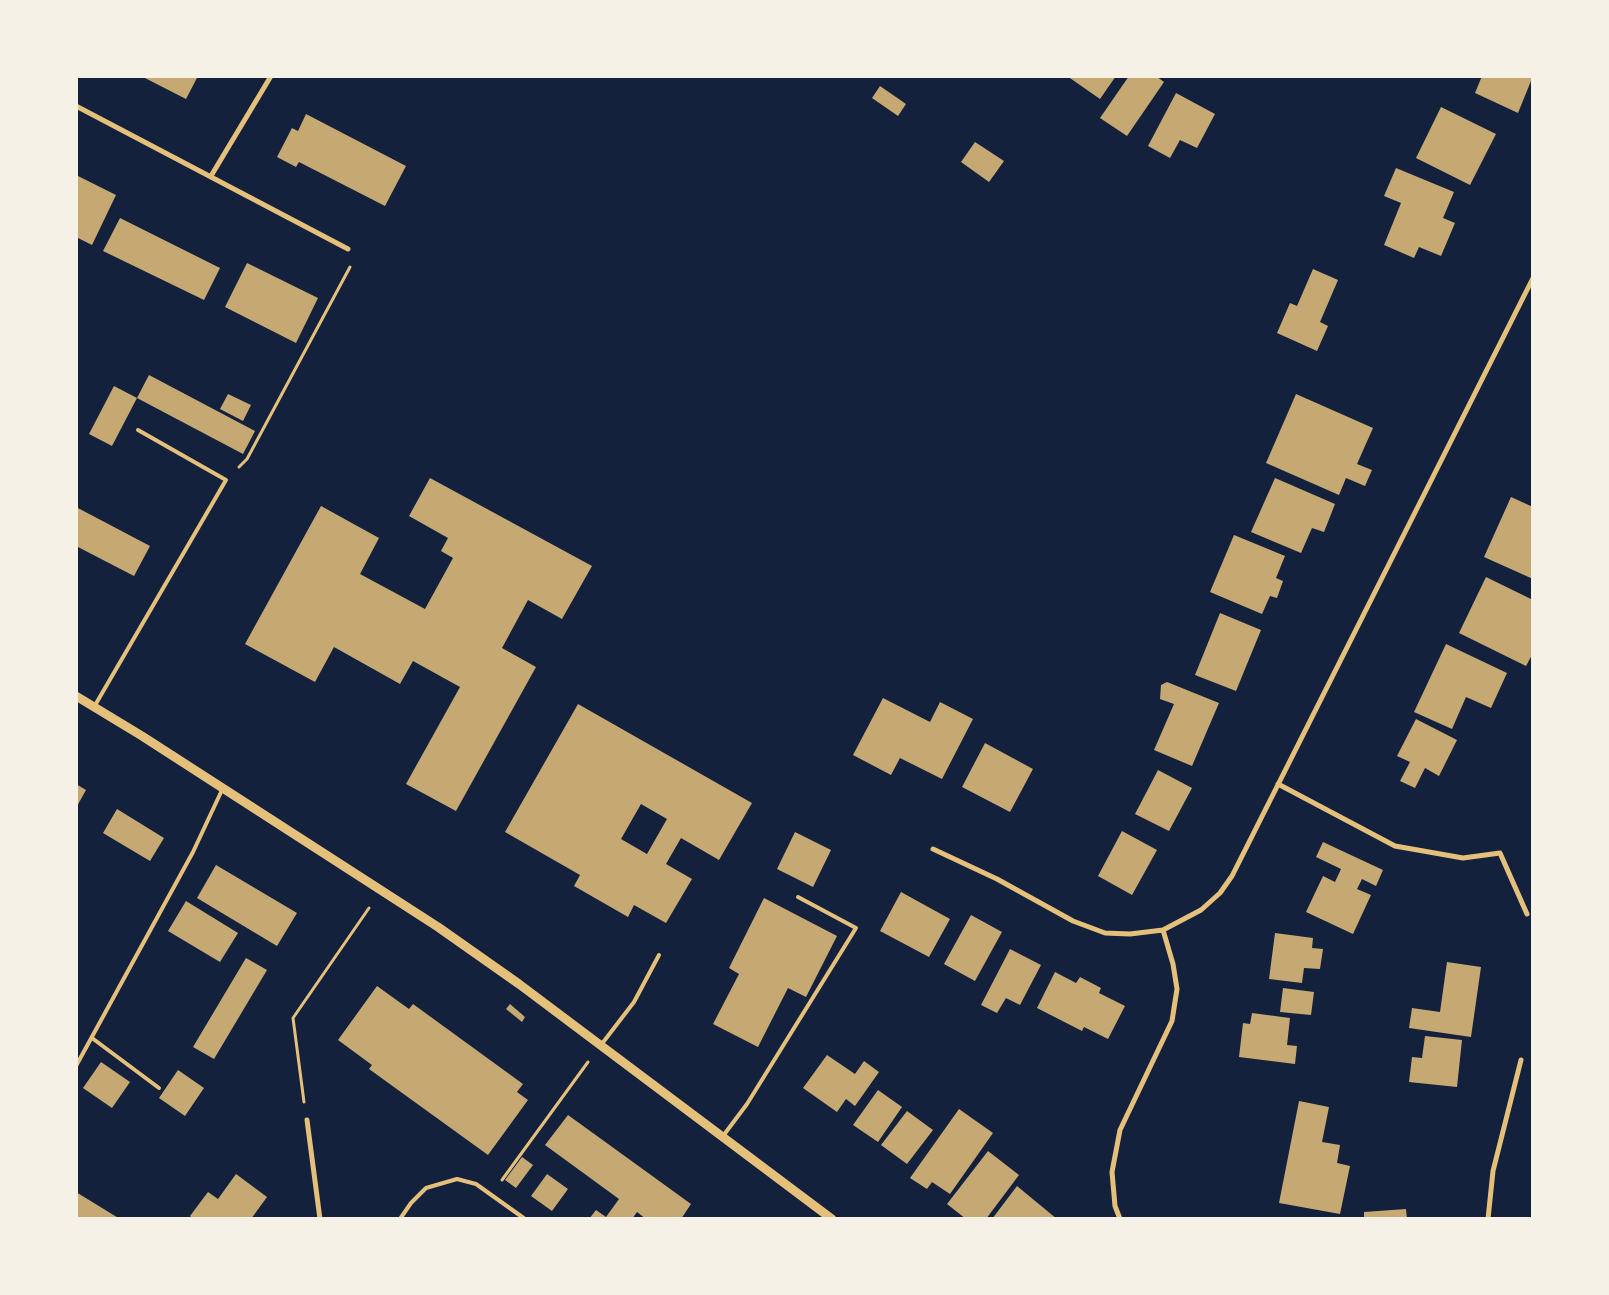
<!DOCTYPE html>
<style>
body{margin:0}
#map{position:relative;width:1609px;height:1295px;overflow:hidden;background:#14213d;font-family:"Exo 2",sans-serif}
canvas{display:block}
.frame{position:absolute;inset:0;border:78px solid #f6f1e7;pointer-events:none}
</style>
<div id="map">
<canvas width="1609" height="1295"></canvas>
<div class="frame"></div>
</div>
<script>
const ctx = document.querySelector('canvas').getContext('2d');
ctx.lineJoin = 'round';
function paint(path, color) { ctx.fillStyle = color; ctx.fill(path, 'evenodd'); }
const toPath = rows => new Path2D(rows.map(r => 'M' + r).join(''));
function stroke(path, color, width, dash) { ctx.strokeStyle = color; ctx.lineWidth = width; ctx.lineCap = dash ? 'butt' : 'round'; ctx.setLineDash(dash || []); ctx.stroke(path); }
const building = toPath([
 [141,76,198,76,186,99],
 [1067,76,1116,76,1100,99],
 [1129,76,1156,76,1164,82,1127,136,1100,118],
 [1482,76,1533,76,1518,113,1475,93],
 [880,86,906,104,898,116,872,98],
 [1176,93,1215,114,1197,148,1180,140,1170,158,1148,146],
 [1441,107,1496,134,1470,185,1416,158],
 [306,114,406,166,385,206,299,162,296,167,277,157,292,128,298,131],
 [975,142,1004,161,989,182,961,162],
 [1396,168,1454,192,1443,218,1455,223,1441,256,1419,247,1414,258,1384,245,1401,203,1384,196],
 [76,175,116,195,92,245,76,237],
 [120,218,220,268,204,300,103,251],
 [247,263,318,298,296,343,225,307],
 [1313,269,1338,280,1320,322,1328,326,1317,351,1277,333,1290,303,1297,306],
 [149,375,255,431,243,454,137,398],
 [114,386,137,398,112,446,89,434],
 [228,394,251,405,243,421,220,409],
 [1296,394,1373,428,1357,464,1372,470,1365,486,1346,478,1339,495,1266,463],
 [430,478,592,566,562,619,528,600,502,648,536,667,456,811,406,784,460,687,413,661,400,684,334,647,315,682,245,644,321,506,379,538,360,574,425,609,453,558,441,551,448,538,409,516],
 [1275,478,1335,504,1324,532,1312,528,1301,553,1251,532],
 [1511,497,1533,507,1533,579,1484,557],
 [76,507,150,546,134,576,76,546],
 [1234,535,1285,556,1276,578,1283,581,1277,598,1270,596,1262,614,1210,592],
 [1486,577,1533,600,1533,653,1526,666,1459,633],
 [1220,613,1261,630,1236,691,1195,675],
 [1446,644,1507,673,1491,708,1466,697,1452,729,1414,712],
 [1167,682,1219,703,1192,766,1154,750,1174,704,1160,699,1161,685],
 [883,698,930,722,940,702,973,719,942,779,900,758,891,775,853,755],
 [578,704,752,803,719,860,681,838,666,864,692,879,666,923,634,905,628,917,574,886,580,875,505,832],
 [641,804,667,819,647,854,621,839],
 [1416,719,1457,740,1439,776,1425,768,1415,788,1400,781,1410,762,1397,756],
 [985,743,1033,769,1010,812,962,787],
 [1158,770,1192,788,1169,831,1135,814],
 [76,784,86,790,76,808],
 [117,809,164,838,150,861,103,833],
 [1122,831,1157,850,1132,895,1098,876],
 [795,832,831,850,813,887,777,869],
 [1323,842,1383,870,1376,886,1362,879,1357,889,1371,895,1353,934,1306,912,1323,876,1335,882,1341,869,1316,857],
 [216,865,297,913,277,946,197,898],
 [901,892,950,919,929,957,880,931],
 [764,898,837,936,806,997,788,988,758,1047,713,1024,739,974,729,968],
 [186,901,238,933,220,962,168,931],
 [971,915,1002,932,975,981,944,964],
 [1275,933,1313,938,1312,948,1323,949,1320,969,1304,968,1302,983,1269,979],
 [1010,949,1041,965,1020,1005,1006,998,997,1013,981,1005],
 [246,958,267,970,214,1059,193,1047],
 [1447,962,1481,967,1471,1037,1409,1028,1412,1008,1440,1012],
 [1055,972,1076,983,1080,977,1101,988,1099,993,1125,1006,1108,1039,1084,1027,1082,1031,1037,1008],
 [377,986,409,1009,413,1004,523,1084,517,1092,528,1100,488,1155,369,1069,372,1065,338,1040],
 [1283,988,1314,992,1311,1015,1280,1012],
 [510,1004,525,1017,522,1022,506,1009],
 [1252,1013,1290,1018,1287,1045,1297,1046,1295,1064,1239,1057,1243,1023,1250,1024],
 [1425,1036,1462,1040,1457,1087,1409,1082,1412,1057,1422,1058],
 [827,1055,855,1074,864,1061,879,1072,855,1106,846,1099,837,1112,803,1088],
 [101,1062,130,1082,112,1108,83,1088],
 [178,1070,204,1088,185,1116,159,1098],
 [878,1090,902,1107,878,1142,853,1125],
 [1299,1101,1329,1107,1322,1142,1340,1145,1337,1163,1350,1166,1340,1214,1279,1203],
 [959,1109,993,1133,950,1194,932,1182,927,1189,910,1178],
 [907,1111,933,1130,907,1164,881,1145],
 [568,1115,691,1204,681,1219,646,1219,637,1212,632,1219,589,1219,596,1210,606,1217,619,1199,545,1145],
 [988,1151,1019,1175,986,1219,966,1219,947,1204],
 [522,1157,533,1165,516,1188,505,1180],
 [236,1174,267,1197,251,1219,193,1219,190,1216,208,1192,218,1199],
 [547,1174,568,1189,552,1211,531,1196],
 [1017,1186,1057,1219,992,1219],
 [76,1192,120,1219,76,1219],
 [1406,1209,1407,1219,1364,1219,1364,1212]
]);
const path = toPath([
 [239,467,247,459,350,267],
 [304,1102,293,1018,369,908],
 [502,1180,588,1062]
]);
const service = toPath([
 [94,707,226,480,138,430],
 [92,1038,159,1088],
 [601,1045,634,1002,659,955],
 [76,1066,193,852,222,790],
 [723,1136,747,1104,856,928,798,897],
 [400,1219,411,1203,426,1188,457,1179,476,1184,525,1219]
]);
const minor = toPath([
 [76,106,348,249],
 [211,176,271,76],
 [1278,784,1395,846,1463,858,1500,853,1527,914],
 [933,849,997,879,1073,921,1105,933,1130,934,1163,930,1201,910,1220,893,1232,876,1533,278],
 [307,1120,320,1219],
 [1120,1219,1115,1206,1112,1172,1120,1130,1172,1021,1177,989,1173,964,1163,930],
 [1488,1219,1493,1171,1521,1060]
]);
const tertiary = toPath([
 [76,696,142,736,438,927,519,984,832,1219]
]);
paint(building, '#c6a872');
stroke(path, '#e5c07b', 3);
stroke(service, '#e5c07b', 4);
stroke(minor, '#e5c07b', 5);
stroke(tertiary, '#e5c07b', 9);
</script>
